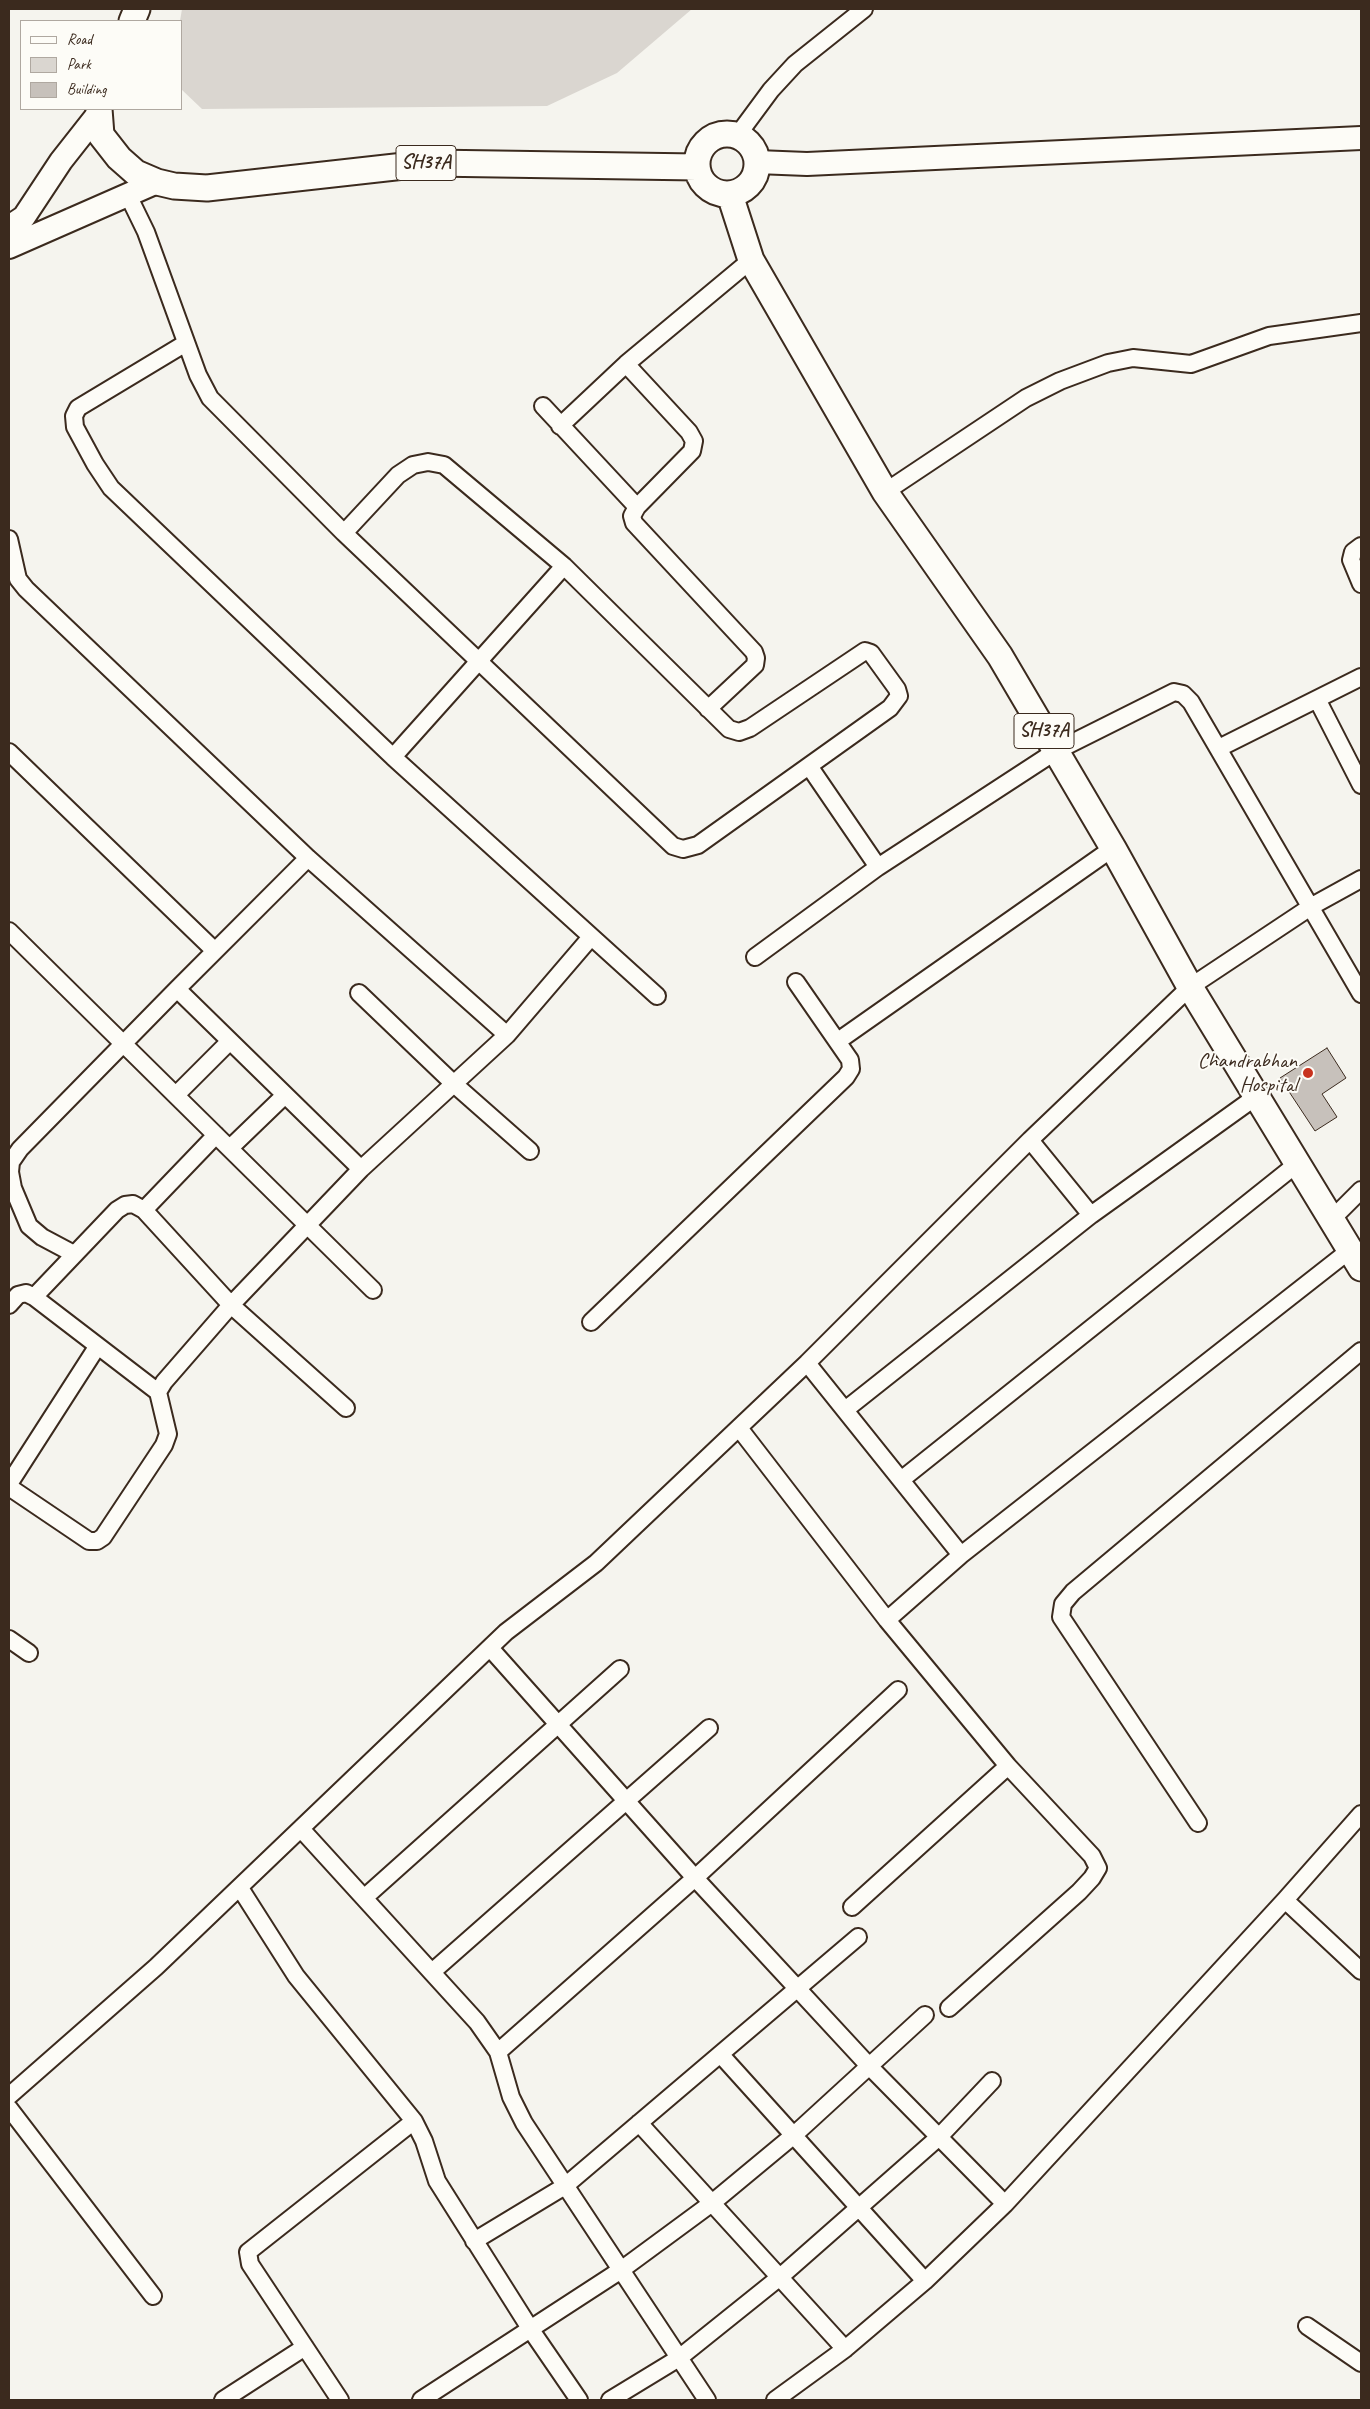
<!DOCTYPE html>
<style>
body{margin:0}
#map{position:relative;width:1370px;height:2409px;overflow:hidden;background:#f5f4ee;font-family:Caveat,sans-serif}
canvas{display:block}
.frame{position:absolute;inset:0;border:10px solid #3b2a1e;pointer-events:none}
.legend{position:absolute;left:20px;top:20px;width:162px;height:90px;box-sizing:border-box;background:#fdfcf7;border:1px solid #afa8a0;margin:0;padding:6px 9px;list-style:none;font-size:15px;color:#3b2a1e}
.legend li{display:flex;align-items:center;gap:10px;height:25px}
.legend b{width:25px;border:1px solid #afa8a0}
</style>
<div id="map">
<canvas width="1370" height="2409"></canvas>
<div class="frame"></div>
<ul class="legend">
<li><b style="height:6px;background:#fdfcf7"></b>Road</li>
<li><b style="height:14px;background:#dad6d0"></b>Park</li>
<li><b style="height:14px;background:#c7c1bb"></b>Building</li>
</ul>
</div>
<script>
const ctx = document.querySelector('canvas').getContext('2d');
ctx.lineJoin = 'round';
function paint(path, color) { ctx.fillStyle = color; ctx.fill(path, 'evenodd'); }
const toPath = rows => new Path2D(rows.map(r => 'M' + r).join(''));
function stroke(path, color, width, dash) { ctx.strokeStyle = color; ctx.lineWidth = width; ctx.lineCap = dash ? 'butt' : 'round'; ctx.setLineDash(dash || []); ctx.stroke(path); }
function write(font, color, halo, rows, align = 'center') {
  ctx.font = font + ' Caveat,sans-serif'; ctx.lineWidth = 4; ctx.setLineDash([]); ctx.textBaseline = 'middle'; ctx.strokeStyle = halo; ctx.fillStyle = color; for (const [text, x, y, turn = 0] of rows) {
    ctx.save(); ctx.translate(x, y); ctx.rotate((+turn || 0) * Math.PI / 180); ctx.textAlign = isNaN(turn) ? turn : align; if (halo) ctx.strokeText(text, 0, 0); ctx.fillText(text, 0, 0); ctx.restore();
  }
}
const green = toPath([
 [182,9,692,9,617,73,547,106,202,109,181,89,180,21]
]);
const building = toPath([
 [1327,1048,1346,1078,1322,1094,1337,1117,1315,1131,1280,1078,1327,1048]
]);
const minor = toPath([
 [737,136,771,90,795,64,864,9],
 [128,195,146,232,198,375,210,398,344,533,673,846,683,849,698,845,890,708,899,696,897,689,871,653,865,651,750,728,739,732,729,729,564,566,444,465,428,462,413,465,398,475,344,533],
 [186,343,78,408,74,416,75,427,95,464,111,488,393,757,657,996],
 [626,364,689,432,694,441,692,451,637,507,632,516,634,523,754,652,756,658,755,665,708,709],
 [543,406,637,507],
 [560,426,626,364,751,260],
 [885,492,1026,398,1060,381,1108,363,1133,358,1191,364,1269,336,1361,323],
 [9,539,18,579,26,589,308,858,507,1035],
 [1361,546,1353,552,1351,560,1361,584],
 [1317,699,1361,785],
 [1219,748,1361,677],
 [9,752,215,951],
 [393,757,564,566],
 [809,766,878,867],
 [9,931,373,1290],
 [755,957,878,867,1056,751,1174,692,1183,694,1191,702,1361,994],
 [177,989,361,1169],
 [359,993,454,1084,530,1151],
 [838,1041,1113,848],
 [176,1095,230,1041],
 [1030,1140,1091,1215],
 [230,1148,285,1095],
 [144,1210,216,1135],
 [1332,1219,1361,1190],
 [74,1254,42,1237,29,1226,13,1188,10,1172,11,1162,20,1149,177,989,308,858],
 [34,1297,117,1210,125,1205,133,1204,144,1210,231,1305,346,1408],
 [9,1305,18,1295,26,1293,34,1297,158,1392],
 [591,1322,846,1077,851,1069,850,1060,796,982],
 [807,1363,961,1555],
 [845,1410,1091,1215,1257,1096],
 [739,1428,887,1620,1008,1766,1092,1856,1098,1868,1092,1878,1079,1892,949,2008],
 [901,1480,1298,1163],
 [9,1484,97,1347],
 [9,1487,89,1541,97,1541,103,1537,164,1445,168,1434,158,1392,164,1382,231,1305,361,1169,507,1035,591,937],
 [887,1620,961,1555,1350,1250],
 [9,1639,29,1653],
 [490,1648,695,1878,870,2067,1005,2204],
 [1198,1823,1061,1617,1063,1604,1073,1592,1361,1351],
 [302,1830,477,2022,498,2052,511,2097,524,2123,707,2400],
 [240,1888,296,1976,414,2121,424,2141,437,2181,531,2330,579,2400],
 [364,1898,620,1669],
 [1285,1900,1361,1971],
 [852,1907,1008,1766],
 [432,1972,709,1728],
 [498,2052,695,1878,898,1690],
 [721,2055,925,2281],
 [9,2096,156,1967,506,1632,596,1563,807,1363,1030,1140,1190,987,1312,906,1361,879],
 [9,2108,153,2296],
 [639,2123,845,2349],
 [474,2241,565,2186,858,1937],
 [1307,2326,1361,2363],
 [223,2400,305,2347],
 [340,2400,250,2264,248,2252,414,2121],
 [421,2400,621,2270,712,2203,794,2135,925,2015],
 [610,2400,679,2358,780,2277,939,2137,992,2081],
 [775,2400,845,2349,925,2281,1005,2204,1285,1900,1361,1814]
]);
const secondary = toPath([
 [757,162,807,164,1361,138],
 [9,227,24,217,61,161,98,114],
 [9,247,157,182]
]);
const primary = toPath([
 [132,21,137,9],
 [99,109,101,135,119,158,136,173,157,182,174,186,207,188,431,163,697,167],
 '697 164a30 30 0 1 1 60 0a30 30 0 1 1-60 0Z',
 [730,195,751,260,885,492,1000,656,1113,848,1190,987,1361,1268]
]);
const markers = [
 [1308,1073,6,"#c8321e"]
];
const shields = [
 [426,163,60],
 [1044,731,60]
];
const shieldNames = [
 ["SH37A",426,163],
 ["SH37A",1044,731]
];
const poiNames = [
 ["Chandrabhan",1297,1061],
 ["Hospital",1297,1085]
];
paint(green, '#dad6d0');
paint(building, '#c7c1bb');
stroke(building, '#3b2a1e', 1);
stroke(minor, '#3b2a1e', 20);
stroke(secondary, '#3b2a1e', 26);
stroke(primary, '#3b2a1e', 29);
stroke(minor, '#fdfcf7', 16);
stroke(secondary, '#fdfcf7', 22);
stroke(primary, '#fdfcf7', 25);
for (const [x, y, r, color] of markers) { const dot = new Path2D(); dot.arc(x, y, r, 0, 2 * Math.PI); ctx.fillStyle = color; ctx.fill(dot); stroke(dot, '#fdfcf7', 2); }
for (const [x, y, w] of shields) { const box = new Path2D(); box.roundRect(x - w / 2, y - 17.5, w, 35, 4); ctx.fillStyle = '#fdfcf7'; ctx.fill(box); stroke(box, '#3b2a1e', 1); }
write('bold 20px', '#3b2a1e', null, shieldNames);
write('21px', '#3b2a1e', '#fdfcf7', poiNames, 'right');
</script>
